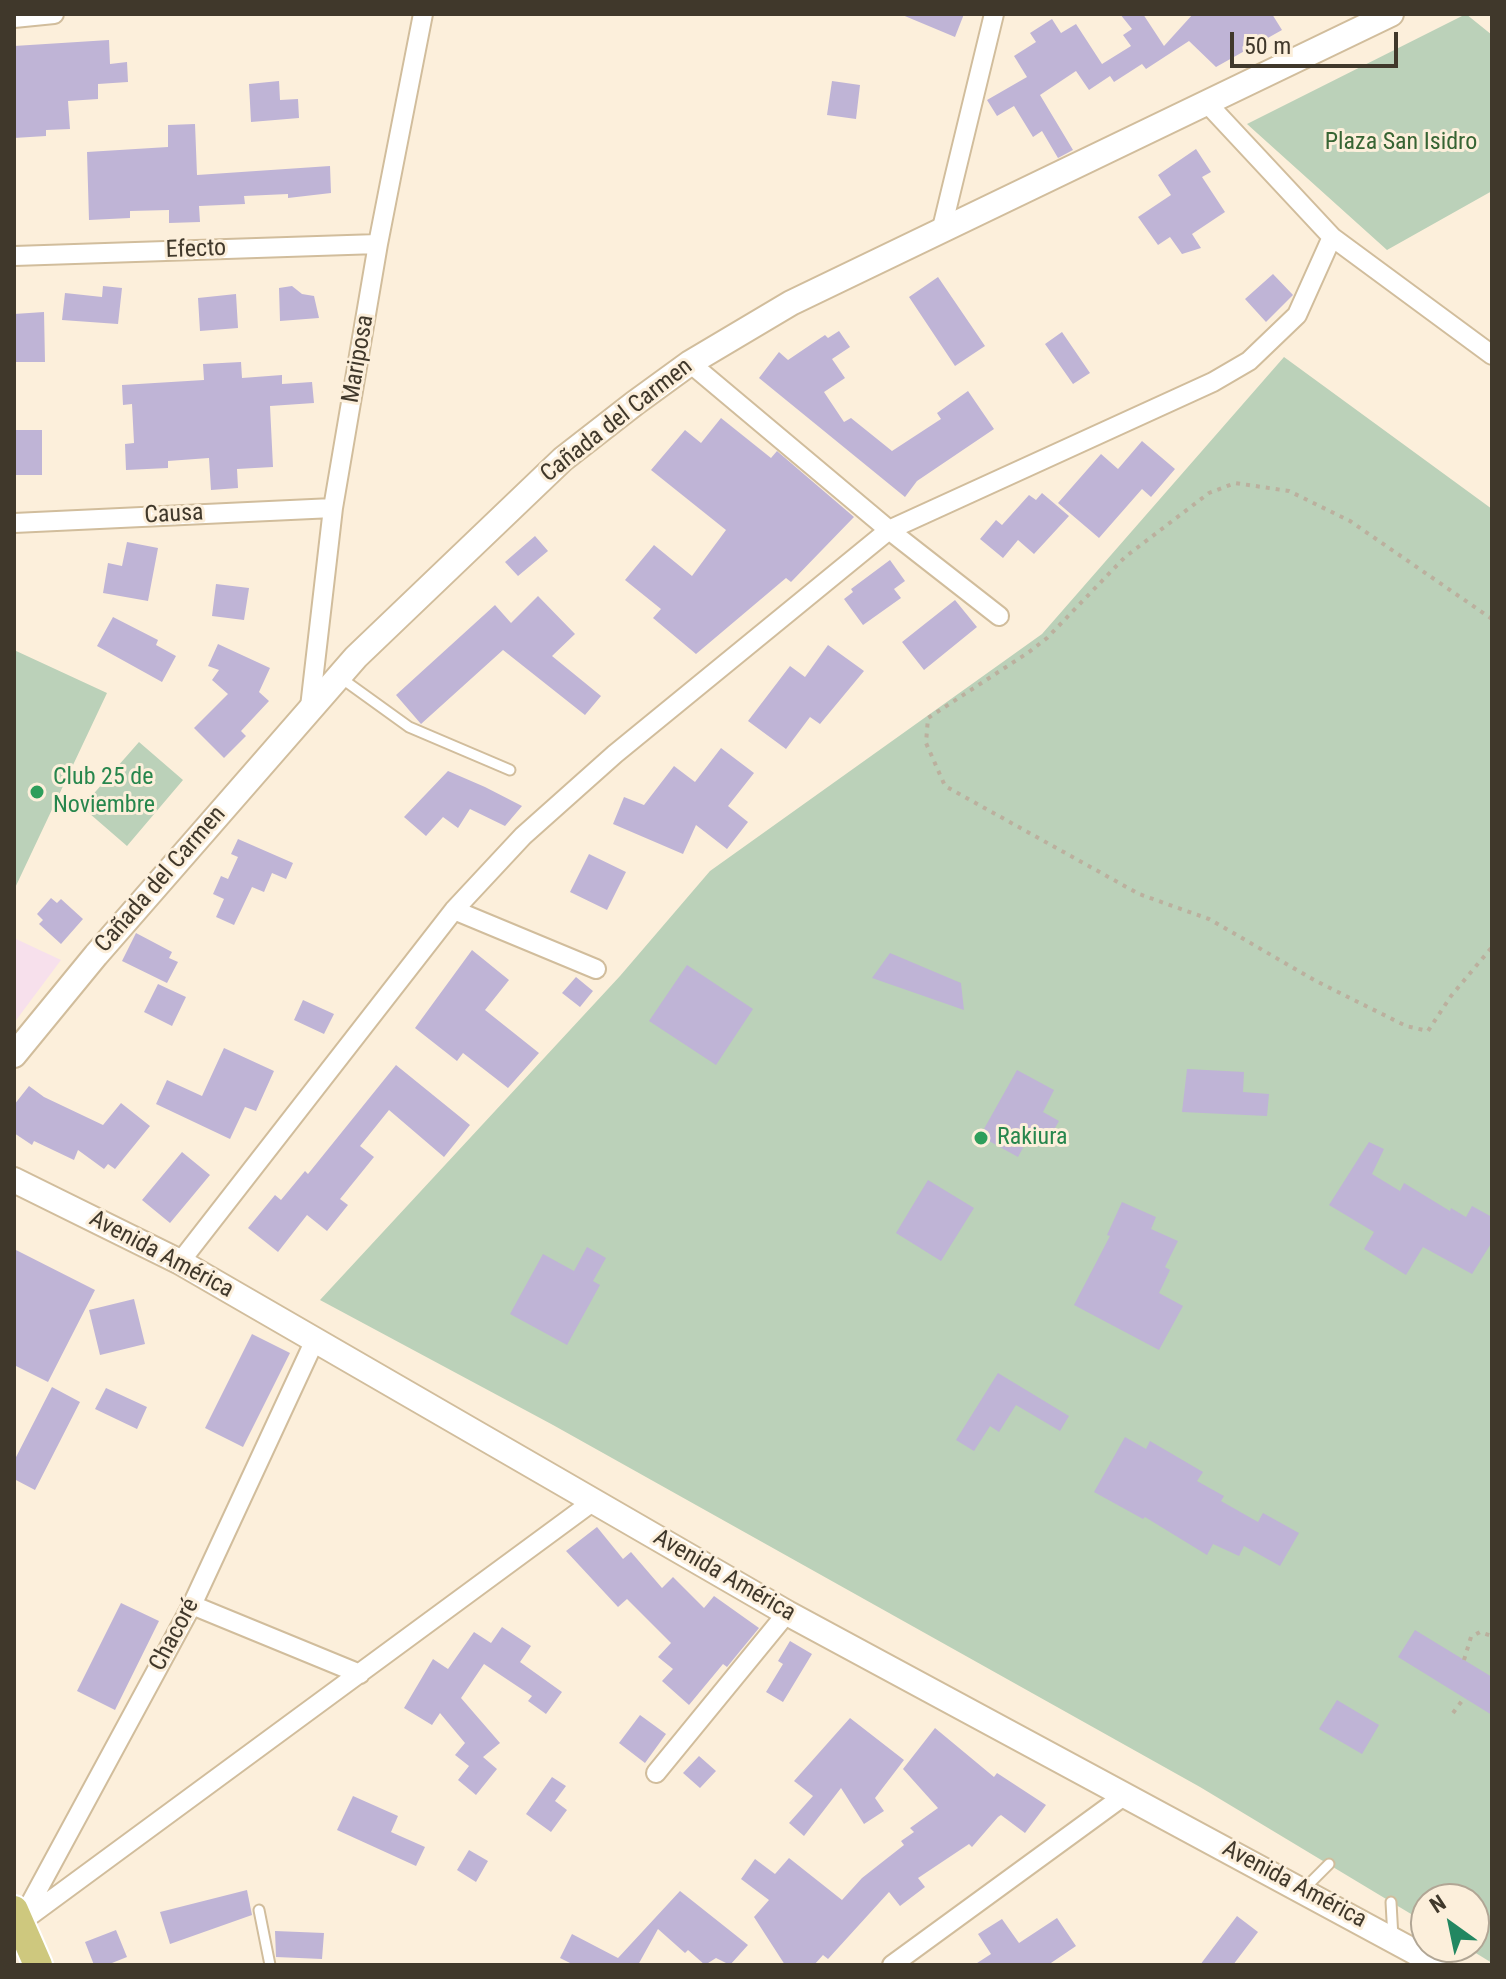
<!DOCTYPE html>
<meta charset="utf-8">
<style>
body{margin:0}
#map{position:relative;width:1506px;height:1979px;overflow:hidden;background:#fcefdb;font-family:"Roboto Condensed",sans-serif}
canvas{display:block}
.frame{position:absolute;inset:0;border:16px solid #40382b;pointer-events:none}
.north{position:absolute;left:1410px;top:1883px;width:80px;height:80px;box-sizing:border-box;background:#fcefdb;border:2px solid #b1a695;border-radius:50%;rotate:327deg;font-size:22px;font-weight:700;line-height:32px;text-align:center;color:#40382b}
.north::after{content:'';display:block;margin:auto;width:28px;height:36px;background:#228761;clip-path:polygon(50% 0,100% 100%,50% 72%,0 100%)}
.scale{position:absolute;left:1230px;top:32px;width:168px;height:36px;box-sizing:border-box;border:4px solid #40382b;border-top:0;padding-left:10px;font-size:24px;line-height:28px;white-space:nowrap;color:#40382b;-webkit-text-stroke:6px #fcefdb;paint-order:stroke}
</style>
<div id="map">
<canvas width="1506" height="1979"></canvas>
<div class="frame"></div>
<div class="north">N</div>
<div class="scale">50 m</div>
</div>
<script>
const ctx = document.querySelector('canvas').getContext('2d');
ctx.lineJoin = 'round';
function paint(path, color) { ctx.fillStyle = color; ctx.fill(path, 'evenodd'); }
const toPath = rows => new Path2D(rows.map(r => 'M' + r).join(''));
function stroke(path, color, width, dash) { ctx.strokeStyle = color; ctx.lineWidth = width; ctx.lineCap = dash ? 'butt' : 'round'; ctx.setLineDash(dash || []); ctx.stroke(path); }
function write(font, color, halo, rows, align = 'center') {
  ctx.font = font + ' "Roboto Condensed",sans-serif'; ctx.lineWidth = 6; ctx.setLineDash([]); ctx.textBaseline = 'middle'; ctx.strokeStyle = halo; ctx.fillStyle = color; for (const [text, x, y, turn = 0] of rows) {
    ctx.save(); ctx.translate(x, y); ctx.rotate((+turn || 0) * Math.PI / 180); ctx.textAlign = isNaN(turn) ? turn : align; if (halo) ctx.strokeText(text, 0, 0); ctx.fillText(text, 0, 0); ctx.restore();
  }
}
const commercial = toPath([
 [14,938,61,960,14,1023]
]);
const green = toPath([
 [1466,14,1492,35,1492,191,1387,250,1247,124],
 [1284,357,1492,509,1492,1963,1466,1947,1474,1947,1474,1899,1426,1899,1426,1923,1200,1787,553,1425,320,1300,620,976,710,871,1042,634],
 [14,650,107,693,14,890],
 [139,742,183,780,127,846,82,807]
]);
const building = toPath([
 [900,14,964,14,955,37],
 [1120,14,1143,14,1164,46,1193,14,1272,14,1282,30,1216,67,1189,41,1146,69,1142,64,1114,82,1110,76,1089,90,1076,71,1040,95,1073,150,1058,158,1042,131,1033,137,1014,106,997,116,987,100,1027,77,1014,56,1036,42,1030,33,1052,19,1061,33,1076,24,1102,64,1131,46,1123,35,1132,29],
 [109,40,110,64,127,62,128,82,98,84,98,99,68,101,70,129,46,130,46,136,14,138,14,46],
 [279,81,280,100,298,99,299,118,251,122,249,84],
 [832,81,860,85,856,119,827,115],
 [195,124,197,175,330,166,331,193,288,198,288,194,244,196,245,204,199,206,200,222,169,223,169,210,130,211,130,218,89,220,87,152,168,147,168,125],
 [1196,149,1211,172,1202,177,1225,212,1192,234,1201,248,1182,254,1170,237,1158,245,1138,217,1171,195,1158,175],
 [1273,274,1293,295,1266,322,1245,299],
 [938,277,985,346,955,366,909,297],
 [103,286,122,288,118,324,62,320,65,293,102,297],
 [292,286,302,294,314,296,319,318,280,321,279,288],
 [236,294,238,328,200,331,198,298],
 [44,312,45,362,14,362,14,314],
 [839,331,850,347,832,359,845,378,824,392,844,422,851,418,892,451,941,419,937,413,968,391,994,429,917,481,905,497,759,378,779,352,788,360,825,335,828,338],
 [1062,332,1090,373,1073,384,1045,344],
 [241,362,242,378,282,375,282,384,312,382,314,403,270,406,273,467,237,469,238,488,211,490,209,458,168,461,168,468,126,470,125,444,134,443,132,404,123,405,122,385,204,380,203,364],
 [721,418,771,458,777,451,854,517,791,582,786,578,696,654,653,618,661,609,625,580,654,545,692,576,726,530,651,470,685,430,701,443],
 [14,430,42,430,42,475,14,475],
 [1142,441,1175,469,1151,497,1142,489,1099,538,1058,503,1101,454,1118,469],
 [1042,493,1069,516,1034,554,1018,540,1003,558,980,539,996,520,1002,525,1029,495,1036,500],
 [535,536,548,551,518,576,505,562],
 [127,542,158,548,148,601,103,593,108,563,122,566],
 [890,560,905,581,894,589,901,598,863,625,844,599,853,592,851,589],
 [216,584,249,588,244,620,212,616],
 [538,596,575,634,552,656,601,696,585,715,503,650,421,724,396,695,495,605,511,623],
 [955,600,977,627,924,670,902,642],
 [113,617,158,640,156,645,176,656,162,682,97,646],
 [218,644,270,668,259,692,269,701,241,731,246,736,224,758,194,728,228,694,212,680,219,670,208,666],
 [828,645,864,671,820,724,810,717,786,749,748,721,790,666,805,677],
 [721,748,754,773,728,806,748,822,727,849,696,825,683,854,613,824,624,797,644,805,674,766,695,782],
 [448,771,485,787,522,806,505,826,470,809,458,828,443,817,426,836,404,817],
 [238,839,293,863,286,879,272,873,264,892,252,887,234,925,216,917,224,899,213,894,221,876,228,879,238,857,231,854],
 [589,854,626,872,607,910,570,892],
 [51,898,57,903,61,899,83,919,61,944,39,924,43,920,37,914],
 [136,933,172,952,169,958,178,962,167,983,122,961],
 [472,950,509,980,485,1010,539,1053,508,1088,463,1053,457,1061,415,1028],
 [890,953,961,983,964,1010,872,978],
 [687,965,753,1009,716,1065,649,1021],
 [576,977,593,991,580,1007,562,993],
 [158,984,186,997,172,1026,144,1012],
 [303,1000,334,1014,324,1034,294,1020],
 [224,1048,274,1071,256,1111,245,1107,230,1139,156,1104,167,1080,202,1096],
 [396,1065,470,1125,444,1157,389,1110,360,1146,374,1157,340,1199,348,1205,327,1231,307,1215,278,1252,248,1228,275,1195,281,1200,305,1171,308,1174],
 [1187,1069,1244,1072,1243,1092,1269,1094,1267,1116,1182,1112],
 [1017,1070,1054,1090,1043,1112,1059,1121,1046,1144,1030,1135,1018,1157,980,1136],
 [29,1086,44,1097,103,1125,121,1103,150,1126,115,1169,108,1164,104,1169,78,1150,74,1160,34,1141,32,1145,14,1133,14,1105],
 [1369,1142,1384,1149,1372,1174,1400,1191,1404,1183,1450,1211,1451,1208,1466,1217,1472,1206,1492,1217,1492,1242,1472,1274,1423,1247,1406,1275,1364,1249,1374,1232,1329,1205],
 [182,1152,210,1175,170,1223,142,1200],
 [928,1180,974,1208,941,1261,896,1233],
 [1122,1202,1156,1217,1151,1229,1178,1241,1165,1267,1170,1270,1159,1293,1183,1306,1159,1350,1074,1305,1110,1236,1107,1235],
 [587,1247,606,1258,593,1281,600,1285,567,1345,510,1314,543,1254,574,1271],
 [14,1249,95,1290,48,1382,14,1365],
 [134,1299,145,1344,100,1355,89,1310],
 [252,1334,290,1353,243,1447,205,1428],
 [998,1373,1069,1416,1060,1431,1016,1405,999,1432,990,1426,974,1451,956,1440],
 [52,1387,80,1402,35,1490,14,1479,14,1461],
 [106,1388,147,1407,137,1429,95,1409],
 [1125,1437,1146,1449,1150,1441,1203,1472,1197,1481,1224,1496,1221,1501,1258,1522,1263,1513,1299,1533,1280,1566,1244,1546,1239,1556,1213,1544,1207,1555,1145,1517,1143,1519,1094,1492],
 [597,1527,623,1559,631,1552,662,1588,673,1577,704,1608,714,1596,759,1628,727,1667,723,1664,689,1705,662,1681,673,1669,658,1657,671,1643,627,1599,618,1607,566,1551],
 [121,1603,159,1621,115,1710,77,1691],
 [502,1627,531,1646,520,1662,562,1692,546,1714,528,1701,532,1696,484,1664,461,1698,500,1743,483,1757,497,1769,476,1795,458,1780,469,1766,455,1755,465,1743,440,1713,432,1725,404,1708,433,1659,448,1669,474,1632,491,1643],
 [1415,1630,1492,1677,1492,1715,1398,1657],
 [790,1641,812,1654,783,1702,766,1692,783,1664,778,1661],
 [1337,1700,1379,1725,1362,1754,1319,1729],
 [640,1715,666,1734,645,1763,619,1743],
 [850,1718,904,1760,875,1798,884,1811,864,1824,841,1788,804,1836,789,1823,813,1796,794,1781],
 [935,1728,994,1777,997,1773,1046,1805,1025,1833,1001,1815,998,1817,972,1847,969,1844,918,1878,925,1887,900,1906,889,1892,828,1959,823,1955,814,1965,785,1965,754,1917,769,1900,741,1879,755,1859,775,1874,789,1858,842,1900,862,1878,904,1845,901,1841,914,1832,910,1828,938,1808,903,1769],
 [699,1756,716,1771,700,1788,683,1773],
 [552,1777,566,1786,555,1801,567,1810,551,1832,526,1814],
 [353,1796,398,1816,391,1832,425,1847,416,1866,337,1830],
 [469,1850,488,1861,476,1882,457,1870],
 [247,1890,252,1915,170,1944,160,1912],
 [680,1891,748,1945,730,1965,716,1958,705,1965,688,1950,685,1953,658,1929,638,1965,574,1965,560,1958,572,1934,618,1958],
 [1237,1916,1258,1932,1233,1965,1200,1965],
 [1057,1918,1076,1946,1048,1965,974,1965,991,1954,978,1934,1002,1919,1019,1943],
 [116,1930,127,1957,107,1965,94,1965,85,1942],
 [275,1931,324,1933,322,1959,276,1957]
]);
const path = toPath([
 [1492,619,1350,521,1289,491,1235,483,1209,493,1125,557,1047,638,1029,652,928,718,926,743,945,786,1139,894,1209,919,1316,981,1406,1026,1428,1031,1451,996,1492,947],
 [1464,1660,1471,1637,1480,1632,1492,1636],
 [1453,1713,1464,1698]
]);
const lane = toPath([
 [341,678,409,727,510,770],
 [1303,1890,1329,1864],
 [1391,1902,1393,1938],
 [259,1910,270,1965]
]);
const street = toPath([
 [14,18,54,14],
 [1206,102,1332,237,1492,355],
 [942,228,994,14],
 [14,256,378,244],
 [690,363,889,530,999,616],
 [14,523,333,508],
 [310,707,333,508,378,244,423,14],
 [454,910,596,969],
 [180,1262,454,910,523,836,615,754,889,530,1213,382,1249,361,1297,315,1332,237],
 [192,1605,360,1674],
 [656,1773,787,1613],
 [23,1917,192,1605,315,1340],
 [20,1923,595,1500],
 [892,1965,1125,1795]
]);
const secondary = toPath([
 [14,1055,96,955,356,657,563,459,635,403,690,363,791,303,1391,14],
 [14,1180,180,1262,787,1613,1439,1965]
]);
const primary = toPath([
 [14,1910,38,1965]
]);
const markers = [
 [37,792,8,"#2e9e5b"],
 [981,1138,8,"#2e9e5b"]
];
const parkNames = [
 ["Plaza San Isidro",1401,143]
];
const streetNames = [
 ["Efecto",196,250,-2],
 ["Mariposa",359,359,-80],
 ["Cañada del Carmen",617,421,-38],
 ["Causa",174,515,-3],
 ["Cañada del Carmen",161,880,-49],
 ["Avenida América",161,1255,28],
 ["Avenida América",724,1576,30],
 ["Chacoré",175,1635,-62],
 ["Avenida América",1294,1885,28]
];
const leisureNames = [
 ["Club 25 de",53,778],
 ["Noviembre",53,806],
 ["Rakiura",997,1138]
];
paint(commercial, '#f7e0ec');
paint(green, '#bbd1b9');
paint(building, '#bfb4d6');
stroke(lane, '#d1bd9c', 13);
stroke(street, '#d1bd9c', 22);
stroke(secondary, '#d1bd9c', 28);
stroke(primary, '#fff', 32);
stroke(path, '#bbb09e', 4, [4, 6]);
stroke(lane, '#fff', 9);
stroke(street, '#fff', 18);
stroke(secondary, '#fff', 24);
stroke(primary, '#cec87e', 28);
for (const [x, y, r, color] of markers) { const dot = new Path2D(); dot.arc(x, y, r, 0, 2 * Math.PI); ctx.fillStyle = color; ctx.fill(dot); stroke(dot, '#fcefdb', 3); }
write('24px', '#366433', '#fcefdb', parkNames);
write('24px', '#40382b', '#fcefdb', streetNames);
write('24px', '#27864d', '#fcefdb', leisureNames, 'left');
</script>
